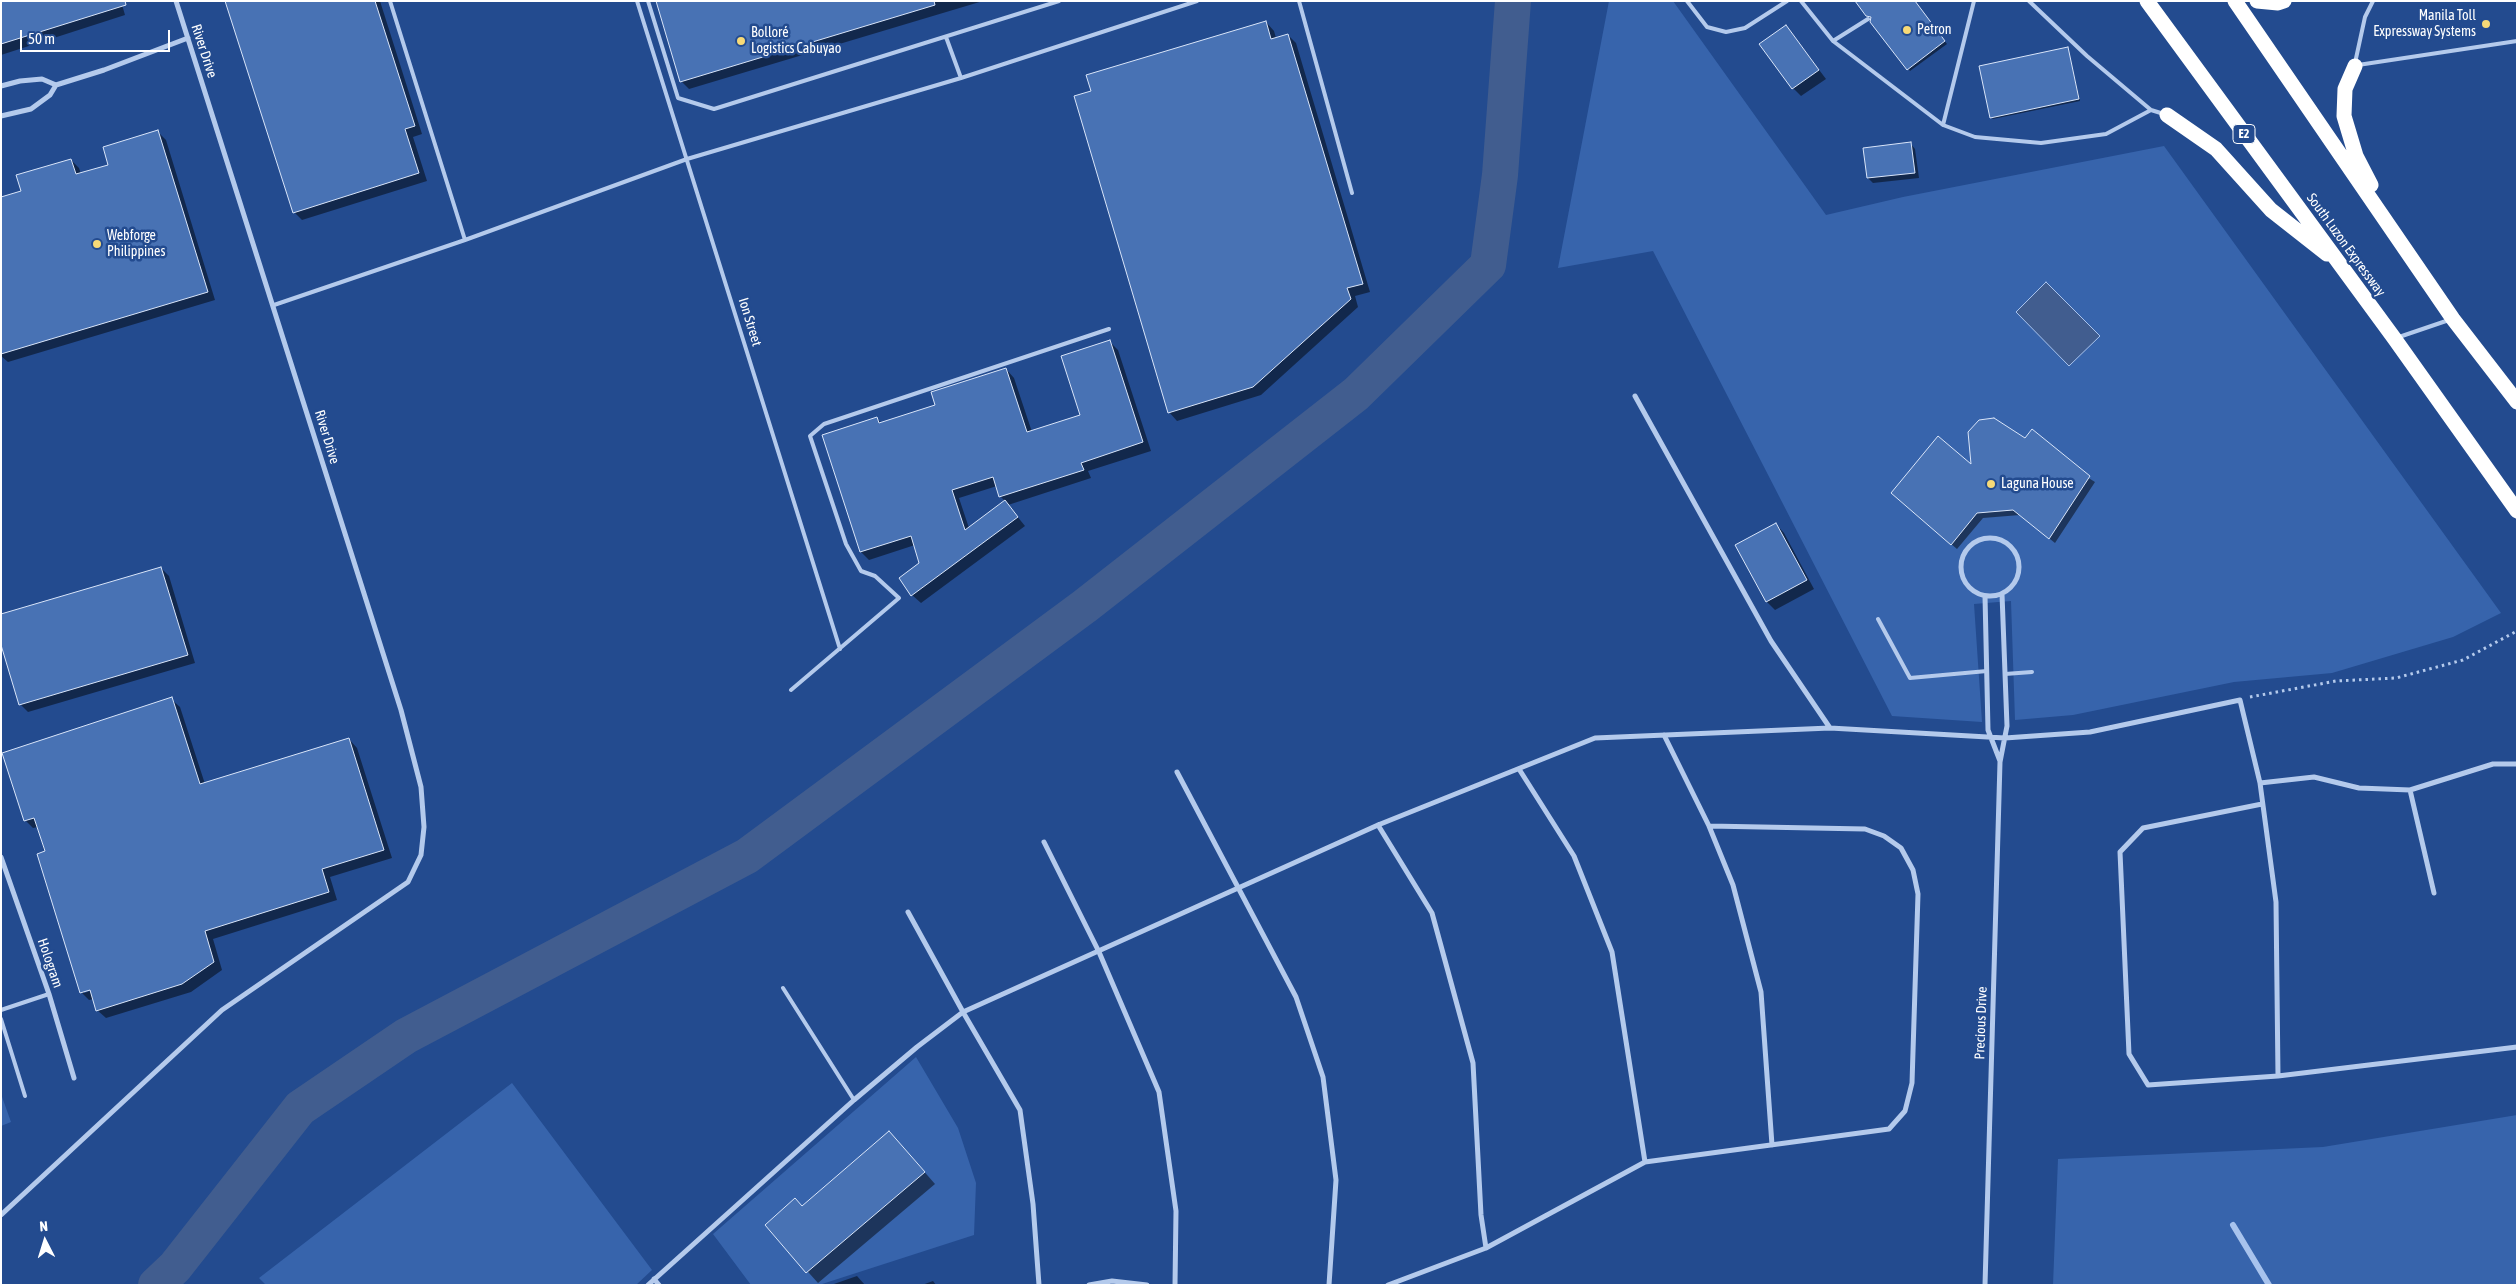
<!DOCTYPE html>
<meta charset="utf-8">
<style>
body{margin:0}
#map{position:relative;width:2518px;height:1286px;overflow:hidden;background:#234b8f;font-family:"Asap Condensed",sans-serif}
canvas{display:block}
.frame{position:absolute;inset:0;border:2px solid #fff;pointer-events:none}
.north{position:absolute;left:20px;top:1216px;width:50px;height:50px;-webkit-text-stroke:4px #234b8f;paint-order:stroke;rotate:355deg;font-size:14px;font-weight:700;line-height:20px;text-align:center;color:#fff}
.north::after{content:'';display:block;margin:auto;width:18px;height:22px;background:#fff;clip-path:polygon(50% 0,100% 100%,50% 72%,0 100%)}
.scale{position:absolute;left:20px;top:30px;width:150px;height:22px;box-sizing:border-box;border:2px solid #fff;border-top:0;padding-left:6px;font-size:15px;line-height:18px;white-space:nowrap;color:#fff;-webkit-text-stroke:4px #234b8f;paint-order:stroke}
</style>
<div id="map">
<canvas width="2518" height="1286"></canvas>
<div class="frame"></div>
<div class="north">N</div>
<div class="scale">50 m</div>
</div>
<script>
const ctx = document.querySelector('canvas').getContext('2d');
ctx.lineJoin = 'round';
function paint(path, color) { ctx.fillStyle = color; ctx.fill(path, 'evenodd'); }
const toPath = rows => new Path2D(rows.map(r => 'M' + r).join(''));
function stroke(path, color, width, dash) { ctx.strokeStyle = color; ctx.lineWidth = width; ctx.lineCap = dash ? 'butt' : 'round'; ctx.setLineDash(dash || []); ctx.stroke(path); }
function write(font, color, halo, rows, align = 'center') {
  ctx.font = font + ' "Asap Condensed",sans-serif'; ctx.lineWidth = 5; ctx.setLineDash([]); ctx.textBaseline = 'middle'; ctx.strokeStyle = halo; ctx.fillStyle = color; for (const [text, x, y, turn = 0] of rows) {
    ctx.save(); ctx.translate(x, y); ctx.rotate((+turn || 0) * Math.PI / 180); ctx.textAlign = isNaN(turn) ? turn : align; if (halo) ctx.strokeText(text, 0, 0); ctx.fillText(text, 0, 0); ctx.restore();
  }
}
const green = toPath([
 [1609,1,1673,1,1826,215,1903,197,2164,146,2501,613,2453,637,2332,673,2234,682,2073,715,2015,720,2011,601,1974,604,1982,722,1892,716,1653,251,1558,268],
 [916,1057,958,1128,976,1183,974,1235,819,1285,751,1285,713,1234],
 [512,1083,652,1270,636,1285,266,1285,259,1278],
 [1,1094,11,1122,1,1126],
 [2517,1115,2517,1285,2053,1285,2058,1159,2323,1147]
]);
const water = toPath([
 [2046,282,2100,336,2069,366,2016,312,2046,282]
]);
const shadow = toPath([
 [1,1,121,1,125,15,1,55],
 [227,1,380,1,422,134,413,137,427,181,302,220,294,212],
 [657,1,983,1,689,89,681,81],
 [1914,1,1947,44,1910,71,1872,22,1872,18,1867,15],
 [1266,22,1274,31,1276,38,1288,35,1296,43,1370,292,1355,296,1358,307,1261,395,1177,421,1169,412,1092,92],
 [1786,26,1826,79,1801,96,1793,88],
 [2068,48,2080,101,1993,119,1991,117],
 [158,132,166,140,215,300,8,362,1,356,1,198,23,191,71,160,79,168,81,174,109,165],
 [1910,143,1915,149,1919,178,1873,183,1868,178,1864,149],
 [1109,341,1118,350,1151,451,1088,471,1091,478,1008,505,1025,526,921,603,912,595,921,563,915,545,869,560,861,552,823,436,877,419,882,423,937,406,1006,369,1014,378,1032,432,1082,416],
 [997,486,1000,496,1005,501,969,528,959,498],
 [2026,439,2095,482,2055,543,2020,515,1983,518,1957,549,1898,498,1972,466],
 [1776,524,1784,533,1814,589,1775,610,1767,602,1737,545],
 [161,568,169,576,195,663,28,712,20,704],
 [171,699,180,707,205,784,349,739,357,748,392,858,330,877,337,900,213,939,222,970,191,992,106,1018,97,1010,94,999,89,1000,81,992,38,827,33,828,25,820],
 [96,989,84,993,84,990],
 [900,1144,935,1184,818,1283,766,1225,802,1207],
 [857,1276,865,1285,831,1285],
 [933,1281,936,1285,922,1285]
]);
const stream = toPath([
 [2233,1225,2269,1285]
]);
const river = toPath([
 [156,1285,175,1267,300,1108,406,1036,747,856,1085,606,1356,394,1488,265,1500,175,1513,1]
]);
const building = toPath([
 [1,1,125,1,126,5,1,44,1,1],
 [225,1,375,1,415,126,405,129,419,173,293,213,225,1],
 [656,1,934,1,935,5,680,82,656,1],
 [1855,1,1915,1,1945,41,1907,70,1870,22,1871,17,1866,16,1855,1],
 [1266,21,1271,39,1288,34,1363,284,1347,288,1351,299,1253,387,1168,413,1074,96,1091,91,1086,75,1266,21],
 [1786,25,1819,70,1792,89,1759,44,1786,25],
 [2068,47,2079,99,1990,118,1979,66,2068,47],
 [158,130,208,292,1,354,1,197,21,191,16,175,71,159,76,174,108,165,103,147,158,130],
 [1911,142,1915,173,1867,178,1863,148,1911,142],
 [1110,340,1143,442,1081,463,1084,470,999,497,993,477,952,490,965,530,1005,500,1018,517,911,596,899,578,919,563,911,536,860,552,822,435,877,417,879,423,935,405,931,392,1006,368,1027,432,1080,415,1061,356,1110,340],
 [1994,418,2025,438,2032,429,2090,476,2049,539,2013,510,1977,513,1951,545,1891,493,1938,436,1971,464,1968,432,1979,420,1994,418],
 [1776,523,1807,580,1766,602,1735,545,1776,523],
 [161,567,188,655,19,705,1,645,1,614,161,567],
 [172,697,200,784,349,738,384,850,322,869,329,892,205,931,214,962,182,984,96,1011,90,990,80,993,37,854,45,851,34,818,24,821,2,753,172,697],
 [889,1131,925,1172,806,1273,765,1225,795,1198,802,1206,889,1131]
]);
const path = toPath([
 [2250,697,2336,681,2396,678,2463,660,2517,631]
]);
const service = toPath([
 [390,1,465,240],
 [637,1,840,649],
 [648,1,678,98,714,109,1059,1],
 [1299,1,1352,193],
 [1687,1,1707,27,1726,32,1745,28,1787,1],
 [1801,1,1833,41],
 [2029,1,2087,56,2151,110],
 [1868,19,1833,41,1943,125,1975,137,2041,143,2106,134,2151,110,2164,114],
 [946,37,961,78],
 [2355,63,2365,17,2373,1],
 [2358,65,2517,41],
 [1943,125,1974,1],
 [274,305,465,240,687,159,961,78,1197,1],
 [2399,337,2449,320],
 [1878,619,1910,678,1987,671],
 [2005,674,2032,672],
 [791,690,899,598,875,576,861,571,846,544,810,436,824,424,1109,329],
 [783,988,854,1100],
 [1,1010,49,994],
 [1,1019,25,1096]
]);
const minor = toPath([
 [1,86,20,81,42,79,56,85,104,70,188,38],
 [1,116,31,109,50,95,56,85],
 [1635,396,1771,641,1830,728],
 '1961 567a29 29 0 1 1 58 0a29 29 0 1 1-58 0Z',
 [1985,596,1988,730,2000,761],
 [1664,735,1709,826,1733,885,1761,992,1772,1145],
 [1519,769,1574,856,1612,952,1645,1162,1889,1129,1905,1111,1912,1083,1918,894,1913,870,1901,848,1884,836,1865,829,1709,826],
 [1177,772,1296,997,1323,1077,1336,1180,1329,1285],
 [2260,783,2276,902,2278,1076,2517,1047],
 [2410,790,2434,893],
 [2262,804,2143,828,2120,852,2129,1054,2148,1085,2278,1076],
 [1378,825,1432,913,1473,1063,1481,1215,1486,1248,1645,1162],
 [1044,842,1099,952,1159,1092,1176,1211,1175,1285],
 [1,857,49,994,74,1078],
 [908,912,963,1012,1020,1110,1033,1204,1039,1285],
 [1,1215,222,1010,408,882,421,855,424,827,421,787,401,710,176,1],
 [654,1279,659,1285],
 [648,1285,854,1100,917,1047,963,1012,1378,825,1595,738,1830,728,2005,738,2090,732,2240,700,2260,783,2314,777,2359,788,2410,790,2493,764,2517,764],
 [1089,1285,1112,1281,1147,1285],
 [1388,1285,1486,1248],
 [1985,1285,2000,762,2007,726,2002,594]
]);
const motorway = toPath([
 [2147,1,2394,338,2517,511],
 [2235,1,2453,319,2517,402],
 [2257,1,2278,3,2284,1],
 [2355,66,2345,89,2344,116,2356,156,2371,185],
 [2167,115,2216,149,2271,210,2327,254]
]);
const markers = [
 [2486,24,5,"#f7da77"],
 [1907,30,5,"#f7da77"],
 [741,41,5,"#f7da77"],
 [97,244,5,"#f7da77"],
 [1991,484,5,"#f7da77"]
];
const shields = [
 [2244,134,22]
];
const shieldNames = [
 ["E2",2244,134]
];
const poiNames = [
 ["Manila Toll",2476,16,"right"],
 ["Expressway Systems",2476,32,"right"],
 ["Petron",1917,30],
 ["Bolloré",751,33],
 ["Logistics Cabuyao",751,49],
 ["Webforge",107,236],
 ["Philippines",107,252],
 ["Laguna House",2001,484]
];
const streetNames = [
 ["River Drive",204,51,72],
 ["South Luzon Expressway",2346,245,54],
 ["Ion Street",750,322,73],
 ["River Drive",327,437,73],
 ["Hologram",50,963,71],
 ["Precious Drive",1981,1023,-88]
];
paint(green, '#3764ac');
paint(water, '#415d8f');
stroke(water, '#a8c3ed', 1);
paint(shadow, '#0007');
stroke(stream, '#a8c3ed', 6);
stroke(river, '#415d8f', 36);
paint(building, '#4872b4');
stroke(building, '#d9e5f9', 1);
stroke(path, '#b4caec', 3, [2.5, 4]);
stroke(service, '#b4caec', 4);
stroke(minor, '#b4caec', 5);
stroke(motorway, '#fff', 15);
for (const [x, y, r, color] of markers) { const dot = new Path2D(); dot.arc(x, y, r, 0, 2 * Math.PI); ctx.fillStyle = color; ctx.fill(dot); stroke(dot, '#234b8f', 2); }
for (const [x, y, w] of shields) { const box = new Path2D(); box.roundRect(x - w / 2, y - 9.5, w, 19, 4); ctx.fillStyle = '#234b8f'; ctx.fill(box); stroke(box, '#fff', 1); }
write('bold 12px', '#fff', null, shieldNames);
write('14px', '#fff', '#234b8f', poiNames, 'left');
write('14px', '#fff', '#234b8f', streetNames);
</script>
